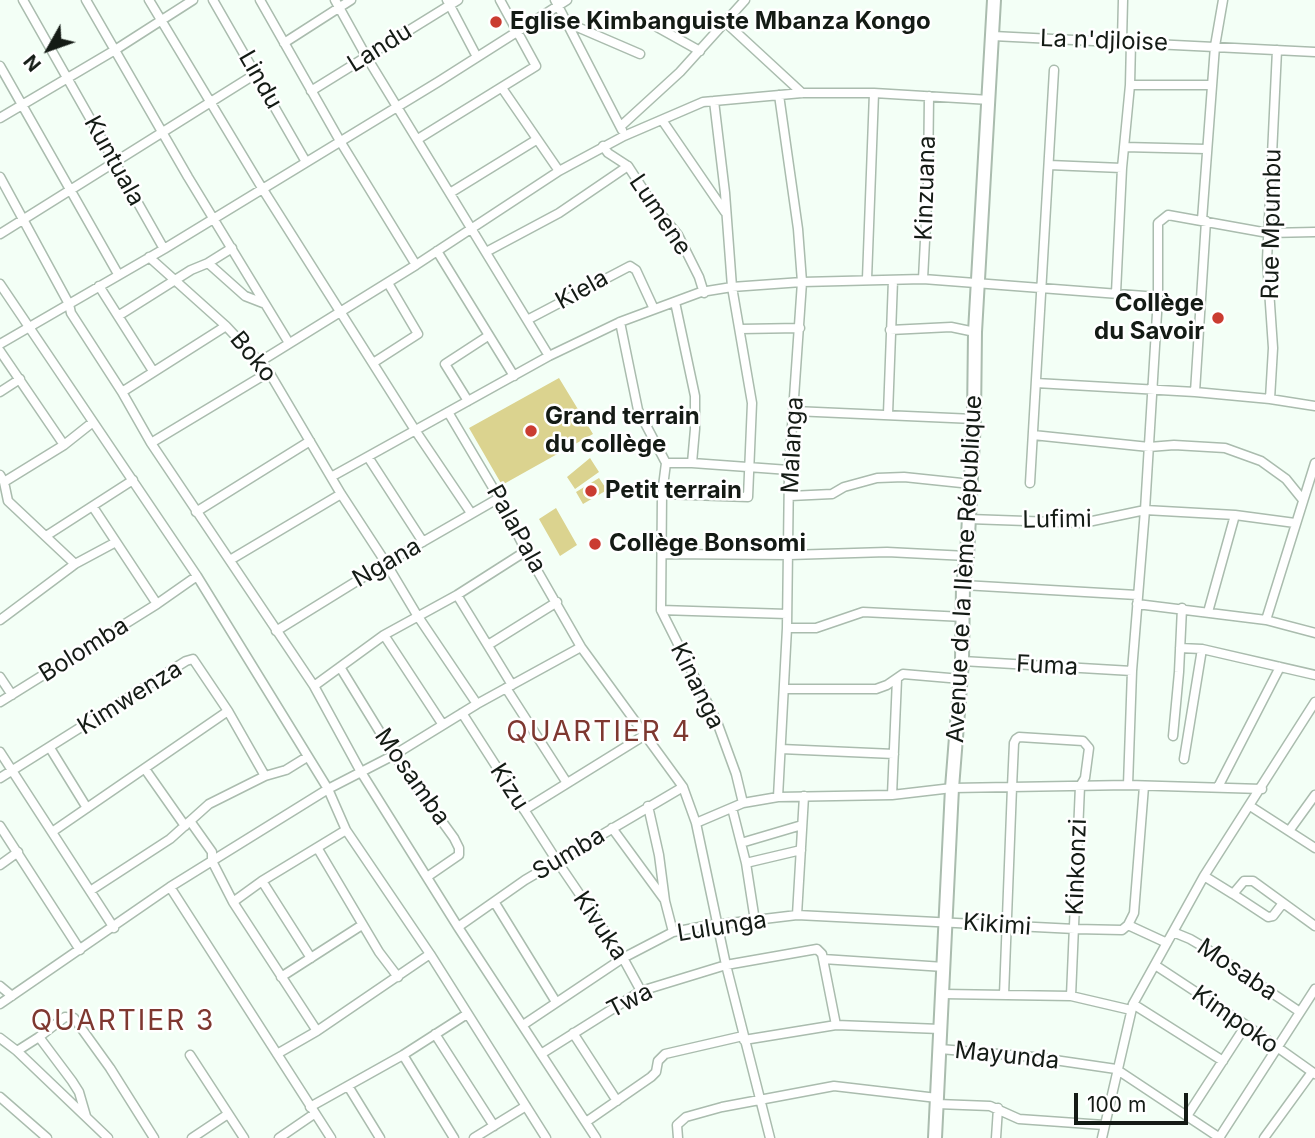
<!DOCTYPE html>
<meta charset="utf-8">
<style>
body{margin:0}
#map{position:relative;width:1315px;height:1138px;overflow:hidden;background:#f3fff6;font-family:Inter,sans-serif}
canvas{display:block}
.north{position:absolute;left:14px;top:14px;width:70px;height:70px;-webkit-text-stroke:5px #fff;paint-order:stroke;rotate:230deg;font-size:19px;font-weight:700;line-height:28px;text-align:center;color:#141b15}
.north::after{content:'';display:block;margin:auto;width:24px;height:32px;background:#141b15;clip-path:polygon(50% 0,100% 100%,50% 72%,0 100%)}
.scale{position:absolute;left:1074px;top:1093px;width:114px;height:32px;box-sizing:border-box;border:4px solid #141b15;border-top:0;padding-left:9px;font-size:21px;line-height:24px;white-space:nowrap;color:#141b15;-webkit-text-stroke:5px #fff;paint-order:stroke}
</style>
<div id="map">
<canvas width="1315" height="1138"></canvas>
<div class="north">N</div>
<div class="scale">100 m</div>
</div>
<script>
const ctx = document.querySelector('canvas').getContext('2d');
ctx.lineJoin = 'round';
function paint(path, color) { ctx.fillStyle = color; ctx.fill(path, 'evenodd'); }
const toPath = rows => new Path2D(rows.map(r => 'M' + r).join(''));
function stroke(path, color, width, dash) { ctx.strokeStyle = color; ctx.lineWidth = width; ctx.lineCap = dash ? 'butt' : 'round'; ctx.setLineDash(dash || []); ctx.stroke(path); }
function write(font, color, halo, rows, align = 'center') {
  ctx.font = font + ' Inter,sans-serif'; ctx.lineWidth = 5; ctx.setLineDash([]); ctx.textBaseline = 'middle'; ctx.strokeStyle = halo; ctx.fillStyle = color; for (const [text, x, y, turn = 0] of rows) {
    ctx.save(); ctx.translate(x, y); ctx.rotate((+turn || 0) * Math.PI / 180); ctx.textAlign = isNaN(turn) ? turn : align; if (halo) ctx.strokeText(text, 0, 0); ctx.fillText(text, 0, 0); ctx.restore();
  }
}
const green = toPath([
 [559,378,593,434,502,485,469,428],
 [590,458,599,472,575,489,567,477],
 [599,478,607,490,583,504,576,492],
 [556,508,577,545,560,556,539,519]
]);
const street = toPath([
 [23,0,164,249],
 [86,0,188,177,289,343],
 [149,0,262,188,415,430,471,513],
 [213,0,306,162],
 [260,0,340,141,416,265],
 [335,0,366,56,549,356],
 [447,0,477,57],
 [555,0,622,130],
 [724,21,802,93],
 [568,23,640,54],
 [657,27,700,51],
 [993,36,1315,52],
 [1122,41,1123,0],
 [284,43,351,0],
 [0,66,118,274],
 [1130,85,1212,85],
 [502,88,559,171],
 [311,91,458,0],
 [0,118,115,50,193,0],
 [662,120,725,212],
 [621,126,680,72,745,0],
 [418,139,536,66,500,0],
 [603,146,608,153,628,166,652,203,678,235,699,277,704,293],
 [1124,147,1206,149],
 [1049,165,1122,168],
 [0,177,69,304,71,313,122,392,151,443,314,686,361,772,458,927,596,1138],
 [450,193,536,140],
 [1202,220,1215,46,1223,0],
 [0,234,257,73],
 [437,251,514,376],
 [486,252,559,213,628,166],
 [149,257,226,326,269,372,341,494,386,563,417,615,477,704],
 [208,263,245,296,263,303],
 [867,279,874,93],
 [923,279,928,182,929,96],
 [0,284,197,576,328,789,346,830,430,954,546,1138],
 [99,286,153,371],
 [1116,293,1122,168,1130,85,1131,42],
 [675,302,695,396,695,429,692,463],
 [118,316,191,270,208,263,232,248],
 [527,320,630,266,636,270,654,309],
 [620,322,638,410,666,463],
 [740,329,800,328],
 [890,330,951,327,975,332],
 [0,344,164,249,438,82,567,0],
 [0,351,64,445],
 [261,361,416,265,559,171,624,136,703,102,802,93,874,93,990,100],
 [373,363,418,334,388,283],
 [1036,383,1195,392,1270,399,1315,406],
 [0,392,20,379],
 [122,392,226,326],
 [1195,392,1206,221],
 [1270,399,1273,348,1267,260,1277,50],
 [468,401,445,364,488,336],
 [794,411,974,419],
 [448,412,499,498,526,551,581,647,683,787,696,823,726,965,770,1138],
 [888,414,893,280],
 [1033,435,1149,447,1174,445,1225,448,1261,461,1286,479,1303,500],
 [151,443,269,372],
 [368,457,423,542],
 [666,463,662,494,661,610,717,722,736,774,743,803],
 [666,463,692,463,789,470],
 [0,475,4,482,8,501,75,564],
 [331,477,549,356,620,322,701,292,732,287,802,282,923,279,1158,297],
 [4,482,64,445,93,422],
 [1030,483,1054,70],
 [662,494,748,497,752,403,732,287,725,193,714,101],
 [790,496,832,494,844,487,877,478,904,477,971,484],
 [93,507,157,604],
 [196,512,310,441],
 [969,519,1083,523,1145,510,1235,515,1295,523],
 [46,536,133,480],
 [663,554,789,555,887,552,967,556],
 [230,560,341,494],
 [963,585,1137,595],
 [457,595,512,685],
 [1137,604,1266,620,1315,633],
 [661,610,787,614],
 [1208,612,1235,515],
 [0,620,75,564,116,542],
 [1266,620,1315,463],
 [787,628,816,628,863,612,964,617],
 [276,631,386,563,499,498],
 [384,635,443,725],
 [488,645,557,602],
 [1180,648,1202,649,1315,675],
 [962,661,1132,671],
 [340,667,394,755,454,838,459,848,459,855,427,877],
 [0,677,12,695],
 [314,686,384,635,457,595,526,551],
 [506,688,567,783],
 [785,689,876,689,887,685,903,674,961,679],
 [0,702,157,604,197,576],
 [462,713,557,861,623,958,641,991],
 [1173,736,1179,672,1182,608],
 [50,748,87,808],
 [781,749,894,754],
 [0,752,114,928],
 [1184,759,1202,649],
 [145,769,185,826],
 [0,778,186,661,193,659,228,711,265,776],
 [1128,785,1132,671,1145,510,1158,297,1158,223,1168,215,1268,233,1315,232],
 [1218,787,1280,667],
 [892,795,897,679],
 [778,797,787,628,789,470,802,282,798,229,779,95],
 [648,806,659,855,665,901,673,932],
 [1250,806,1315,848],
 [732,808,746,863,755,921],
 [524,810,645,735],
 [190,821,212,852,212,861,233,902,317,1031],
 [696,823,743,803,778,797,892,795,952,788,1128,785,1262,789],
 [0,826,80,950],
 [612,828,664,899],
 [1289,831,1315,795],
 [52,832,228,711],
 [741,843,802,825],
 [318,849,379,952,398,977],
 [746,863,801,850],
 [0,865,18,852],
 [1204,876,1233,894,1244,881,1253,881,1315,926],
 [262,881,311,958],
 [170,887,331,1138],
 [90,891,170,839,209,804,265,776,286,770,307,757],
 [1233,894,1268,917,1273,916,1283,903],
 [233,902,262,881,346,830],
 [495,903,556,1002],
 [797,915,804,796],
 [1128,925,1134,913,1144,786],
 [458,927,525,880,683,787],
 [1173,932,1190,939,1207,949,1300,1012],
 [823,959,944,967],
 [1155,965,1246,1025,1315,1074],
 [281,977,362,925],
 [0,986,12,996],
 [943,994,1071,996,1131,1010],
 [1004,995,1012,787,1014,743,1016,739,1019,737,1083,741,1089,748,1085,778,1080,786,1071,996],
 [0,1004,170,887,328,789,394,755,477,704,581,647],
 [1133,1004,1223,1061],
 [523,1025,623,958,673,932,705,926,797,915,1075,929,1122,930,1128,925,1167,943],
 [573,1033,617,1101],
 [435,1034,494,1126],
 [39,1037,65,1017,74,1018,110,1068,154,1138],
 [0,1038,17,1051,108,1138],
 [744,1040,836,1025,940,1029],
 [940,1049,1034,1057,1116,1069,1220,1138],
 [17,1051,39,1037,72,1081,79,1092,86,1116],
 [277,1054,317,1031,430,954],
 [541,1054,641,991,726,965,817,949,822,954,836,1025],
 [190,1055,244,1138],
 [403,1055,454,1138],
 [348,1086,380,1138],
 [0,1097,47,1138],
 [937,1104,990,1106,1019,1119,1104,1125],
 [310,1107,403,1055,467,1014],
 [1187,1116,1246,1025],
 [586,1122,651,1077,656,1072,658,1061,665,1054,743,1036],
 [192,1138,228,1114],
 [279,1138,314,1114],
 [474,1138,526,1106],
 [678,1138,677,1125,686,1117,722,1107,834,1086,937,1098],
 [996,1138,998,1108],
 [1102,1138,1133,1004,1204,876,1315,702],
 [1219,1138,1315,989],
 [1264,1138,1312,1072]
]);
const secondary = toPath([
 [935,1138,952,788,962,661,963,585,967,556,974,419,975,332,994,0]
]);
const markers = [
 [496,22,7,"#ca3c31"],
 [1218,318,7,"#ca3c31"],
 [531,431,7,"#ca3c31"],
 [591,491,7,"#ca3c31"],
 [595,544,7,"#ca3c31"]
];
const poiNames = [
 ["Eglise Kimbanguiste Mbanza Kongo",510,22],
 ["Collège",1204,304,"right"],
 ["du Savoir",1204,332,"right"],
 ["Grand terrain",545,417],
 ["du collège",545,445],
 ["Petit terrain",605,491],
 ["Collège Bonsomi",609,544]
];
const streetNames = [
 ["La n'djloise",1104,41,2],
 ["Landu",380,48,-32],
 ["Lindu",260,80,60],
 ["Kuntuala",114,161,61],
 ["Kinzuana",926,188,-88],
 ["Lumene",660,215,56],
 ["Rue Mpumbu",1272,224,-89],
 ["Kiela",582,290,-29],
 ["Boko",253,357,50],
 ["Malanga",793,445,-87],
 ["Lufimi",1057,520,-1],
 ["PalaPala",516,529,61],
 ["Ngana",387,563,-30],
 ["Avenue de la IIème République",965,569,-87],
 ["Bolomba",84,650,-32],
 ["Fuma",1047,666,3],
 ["Kinanga",697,686,64],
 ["Kimwenza",130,698,-32],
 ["Mosamba",412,777,55],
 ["Kizu",509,787,57],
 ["Sumba",569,854,-31],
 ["Kinkonzi",1077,867,-88],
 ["Kikimi",997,925,4],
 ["Kivuka",600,926,56],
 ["Lulunga",722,927,-9],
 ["Mosaba",1237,970,34],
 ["Twa",630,1001,-27],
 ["Kimpoko",1235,1020,35],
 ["Mayunda",1007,1056,6]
];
const quarterNames = [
 ["QUARTIER 4",599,733],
 ["QUARTIER 3",123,1022]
];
paint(green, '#dbd38f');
stroke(street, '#aabcae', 11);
stroke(secondary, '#aabcae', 16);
stroke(street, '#fff', 8);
stroke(secondary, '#fff', 12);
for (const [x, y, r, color] of markers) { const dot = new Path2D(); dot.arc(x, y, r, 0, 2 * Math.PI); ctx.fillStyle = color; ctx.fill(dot); stroke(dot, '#fff', 2.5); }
write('bold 24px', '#141b15', '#fff', poiNames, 'left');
write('24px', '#141b15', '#fff', streetNames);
ctx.letterSpacing = '2px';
write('28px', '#7e3830', '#fff', quarterNames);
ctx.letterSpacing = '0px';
</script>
